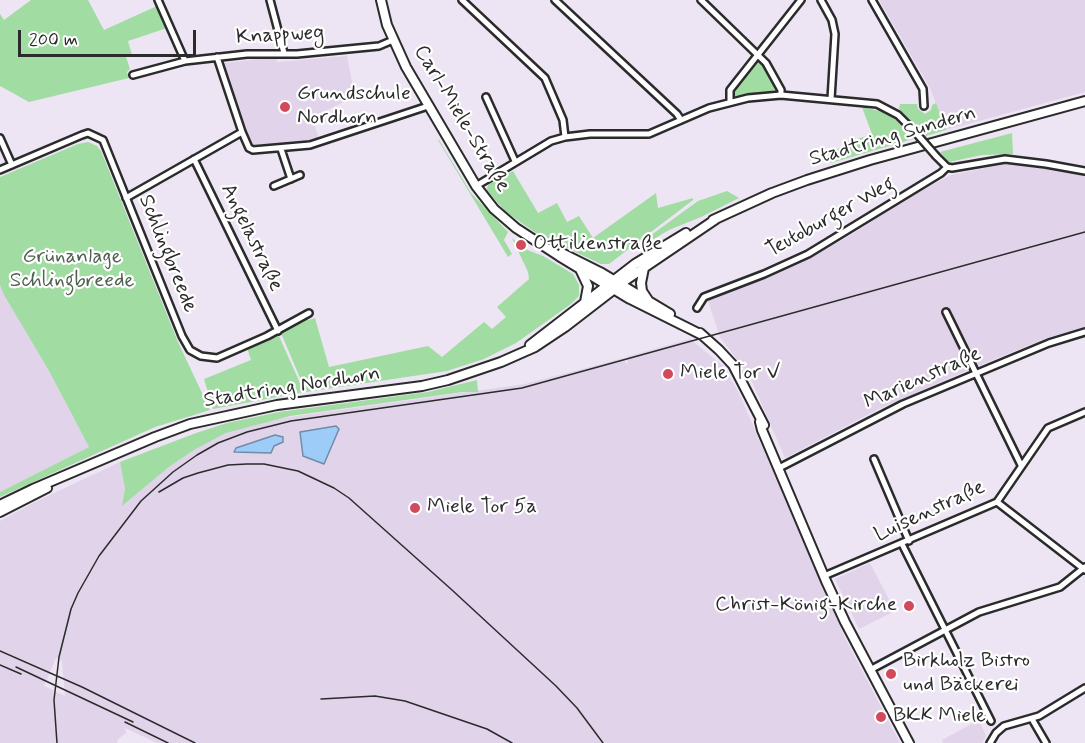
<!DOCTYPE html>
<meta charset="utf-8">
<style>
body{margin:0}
#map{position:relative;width:1085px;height:743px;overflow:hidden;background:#ede5f3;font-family:Mynerve,sans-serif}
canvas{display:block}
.scale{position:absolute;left:18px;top:30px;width:178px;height:27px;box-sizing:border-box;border:3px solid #2b2b2b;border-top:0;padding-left:8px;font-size:18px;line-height:21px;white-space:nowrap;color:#2b2b2b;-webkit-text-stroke:4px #fff;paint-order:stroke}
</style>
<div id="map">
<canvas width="1085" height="743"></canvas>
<div class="scale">200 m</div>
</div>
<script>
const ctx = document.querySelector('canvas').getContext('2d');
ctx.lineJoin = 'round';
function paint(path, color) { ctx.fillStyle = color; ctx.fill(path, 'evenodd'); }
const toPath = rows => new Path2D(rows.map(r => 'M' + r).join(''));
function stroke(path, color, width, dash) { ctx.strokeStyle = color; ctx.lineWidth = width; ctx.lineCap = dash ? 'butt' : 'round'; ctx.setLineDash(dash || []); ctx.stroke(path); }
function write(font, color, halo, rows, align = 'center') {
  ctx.font = font + ' Mynerve,sans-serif'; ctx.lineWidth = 4.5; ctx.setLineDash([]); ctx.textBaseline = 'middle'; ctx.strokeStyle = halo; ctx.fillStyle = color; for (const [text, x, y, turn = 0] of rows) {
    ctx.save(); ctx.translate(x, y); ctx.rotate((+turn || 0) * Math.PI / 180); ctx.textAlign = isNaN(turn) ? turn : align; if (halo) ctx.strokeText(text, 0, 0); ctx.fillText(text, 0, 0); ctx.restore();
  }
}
const built = toPath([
 [879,0,1085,0,1085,92,946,130,930,88],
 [347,56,355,97,312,117,319,139,310,141,256,147,253,145,242,124,222,68,225,63,274,57,278,62],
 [1005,164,1085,174,1085,327,1047,338,973,368,879,409,785,458,750,377,720,337,708,301,712,297,806,260,851,235,911,196,951,175],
 [0,285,4,295,49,371,89,447,0,492],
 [690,339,722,365,738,391,845,638,900,743,157,743,125,728,126,733,118,739,117,743,0,743,0,521,33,503,120,462,125,489,123,505,169,467,194,450,226,433,268,420,525,384,624,358,626,364,628,363,626,357],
 [56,658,62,661,65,696,44,686],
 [870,563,895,611,859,629,835,579],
 [979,720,986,736,982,743,943,743,942,740]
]);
const green = toPath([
 [31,0,88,0,104,30,157,6,167,28,128,41,132,55,126,57,130,69,127,72,129,78,29,102,0,86,0,14,4,20],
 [759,59,770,74,775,84,774,92,735,96,732,92],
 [936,103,946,130,926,136,923,131,920,132,899,109,900,104,917,104,918,109,925,114,931,110,932,105],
 [862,107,884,112,896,120,913,139,831,163,828,154,852,141,872,134],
 [1012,133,1013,154,982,155,949,162,940,152],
 [438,140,439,140,471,193,508,232,504,240,512,254,508,257],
 [88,142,97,146,101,151,178,342,210,410,155,427,0,497,0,492,89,447,49,371,4,295,0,285,0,177,78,144],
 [513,171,538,213,557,203,567,222,579,216,593,238,656,193,658,208,693,198,693,200,609,264,601,264,539,235,506,212,487,191,487,188,490,181,504,173,506,175],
 [727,191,739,198,701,217,669,230,654,239,650,236,698,201],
 [512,238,525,249,543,256,573,274,579,285,579,296,571,304,516,343,484,359,447,371,306,392,281,333,307,319,309,320,315,318,329,367,428,346,442,357,484,322,492,329,506,317,497,307,529,279,528,272],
 [278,334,304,392,213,409,204,379,251,360,247,348],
 [477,380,478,392,463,392,290,416,226,433,194,450,169,467,122,506,125,489,120,462,196,433,227,423,279,412,428,392]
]);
const water = toPath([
 [336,426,339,429,324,464,303,456,300,432,336,426],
 [275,435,283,437,283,442,274,446,271,453,234,452,236,448,275,435]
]);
const street = toPath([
 [158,0,185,61],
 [270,0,284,53],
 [462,0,545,78,563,120,565,137],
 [555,0,677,114,681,120],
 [701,0,766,63,781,90,781,95],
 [821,0,832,20,835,34,831,99],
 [872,0,923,89,924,106],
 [217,57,242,132,249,148,253,150,310,145,428,106],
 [133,75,185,61,247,54,297,54,379,46,393,40],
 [486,97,515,161],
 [730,101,730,90,801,0],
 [0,138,12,165],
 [281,149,291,179],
 [936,156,947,167,952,168,1005,159,1046,164,1085,171],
 [194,159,278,331],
 [0,170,82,135,88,133,103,140,182,336,190,350,201,356,217,358,267,336,309,313],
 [274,186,300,175],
 [476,186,551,141,565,137,590,134,649,134,709,108,748,98,781,95,877,104,898,115,916,133],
 [126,198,242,132],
 [697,308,704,297,764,274,808,254,941,173,947,167],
 [946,312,1021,465],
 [874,459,909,541],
 [779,468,903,404,1049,343,1085,332],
 [997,502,1085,570],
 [902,544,991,721],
 [824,576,997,502,1048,428,1085,412],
 [870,670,979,612,1060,587,1085,567],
 [1032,719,1046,743],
 [990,743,996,733,1004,726,1039,716,1085,688]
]);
const secondary = toPath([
 [381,0,387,25,406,67,476,186,494,209,516,228,559,256,630,299,702,335],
 [713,220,772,193,807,180,870,160,1085,101],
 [562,253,600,272,670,314],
 [644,268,641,283,642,291,648,300],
 [580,269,588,286,585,302],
 [700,333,719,350,733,365,764,425],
 [530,345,635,264,686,233],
 [760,422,762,430,826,581,845,622,909,743],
 [0,505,33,489,155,437,190,424,277,405,422,386,448,380,501,362,535,347,565,327,626,280,716,219],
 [0,512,47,488]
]);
const rail = toPath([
 [159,492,183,478,198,473,228,465,247,464,264,464,298,471,334,488,349,498,452,590,556,686,577,708,603,743],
 [0,651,82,687,195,743],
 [0,665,21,674],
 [16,667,133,722],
 [321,699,375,696,405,701,487,729,512,743],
 [125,722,168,743],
 [57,743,54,700,59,657,71,609,78,593,99,556,141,501,173,472,197,455,218,443,247,432,291,421,522,388,1085,232]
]);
const streetBridge = toPath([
 [916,133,936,156]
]);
const markers = [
 [285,107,6,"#d1495b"],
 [521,245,6,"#d1495b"],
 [668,374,6,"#d1495b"],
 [415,508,6,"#d1495b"],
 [909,606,6,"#d1495b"],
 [891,674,6,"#d1495b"],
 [881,717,6,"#d1495b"]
];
const streetNames = [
 ["Knappweg",280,36,-3],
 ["Carl-Miele-Straße",461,119,59],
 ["Stadtring Sundern",893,137,-16],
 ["Teutoburger Weg",831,218,-29],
 ["Angelastraße",251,238,64],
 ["Schlingbreede",167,254,68],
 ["Marienstraße",923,379,-24],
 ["Stadtring Nordhorn",292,388,-9],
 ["Luisenstraße",930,512,-25]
];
const poiNames = [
 ["Grundschule",297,95],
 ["Nordhorn",297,119],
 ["Ottilienstraße",533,245],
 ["Miele Tor V",680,374],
 ["Miele Tor 5a",427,508],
 ["Christ-König-Kirche",897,606,"right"],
 ["Birkholz Bistro",903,662],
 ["und Bäckerei",903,686],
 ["BKK Miele",893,717]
];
const parkNames = [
 ["Grünanlage",72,258],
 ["Schlingbreede",72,282]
];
paint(built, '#e0d3ea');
paint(green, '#a1dca2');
paint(water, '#9eccf9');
stroke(water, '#708ca7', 1.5);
stroke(street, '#2b2b2b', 10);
stroke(secondary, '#2b2b2b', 12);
stroke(street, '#fff', 5);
stroke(secondary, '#fff', 8);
stroke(rail, '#2b2b2b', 1.5);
stroke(streetBridge, '#2b2b2b', 10, []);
stroke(streetBridge, '#fff', 5);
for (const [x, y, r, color] of markers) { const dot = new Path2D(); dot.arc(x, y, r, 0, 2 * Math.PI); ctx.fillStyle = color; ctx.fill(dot); stroke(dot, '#fff', 2); }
write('21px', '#2b2b2b', '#fff', streetNames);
write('21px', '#2b2b2b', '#fff', poiNames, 'left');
write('21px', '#4e604f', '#fff', parkNames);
</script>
